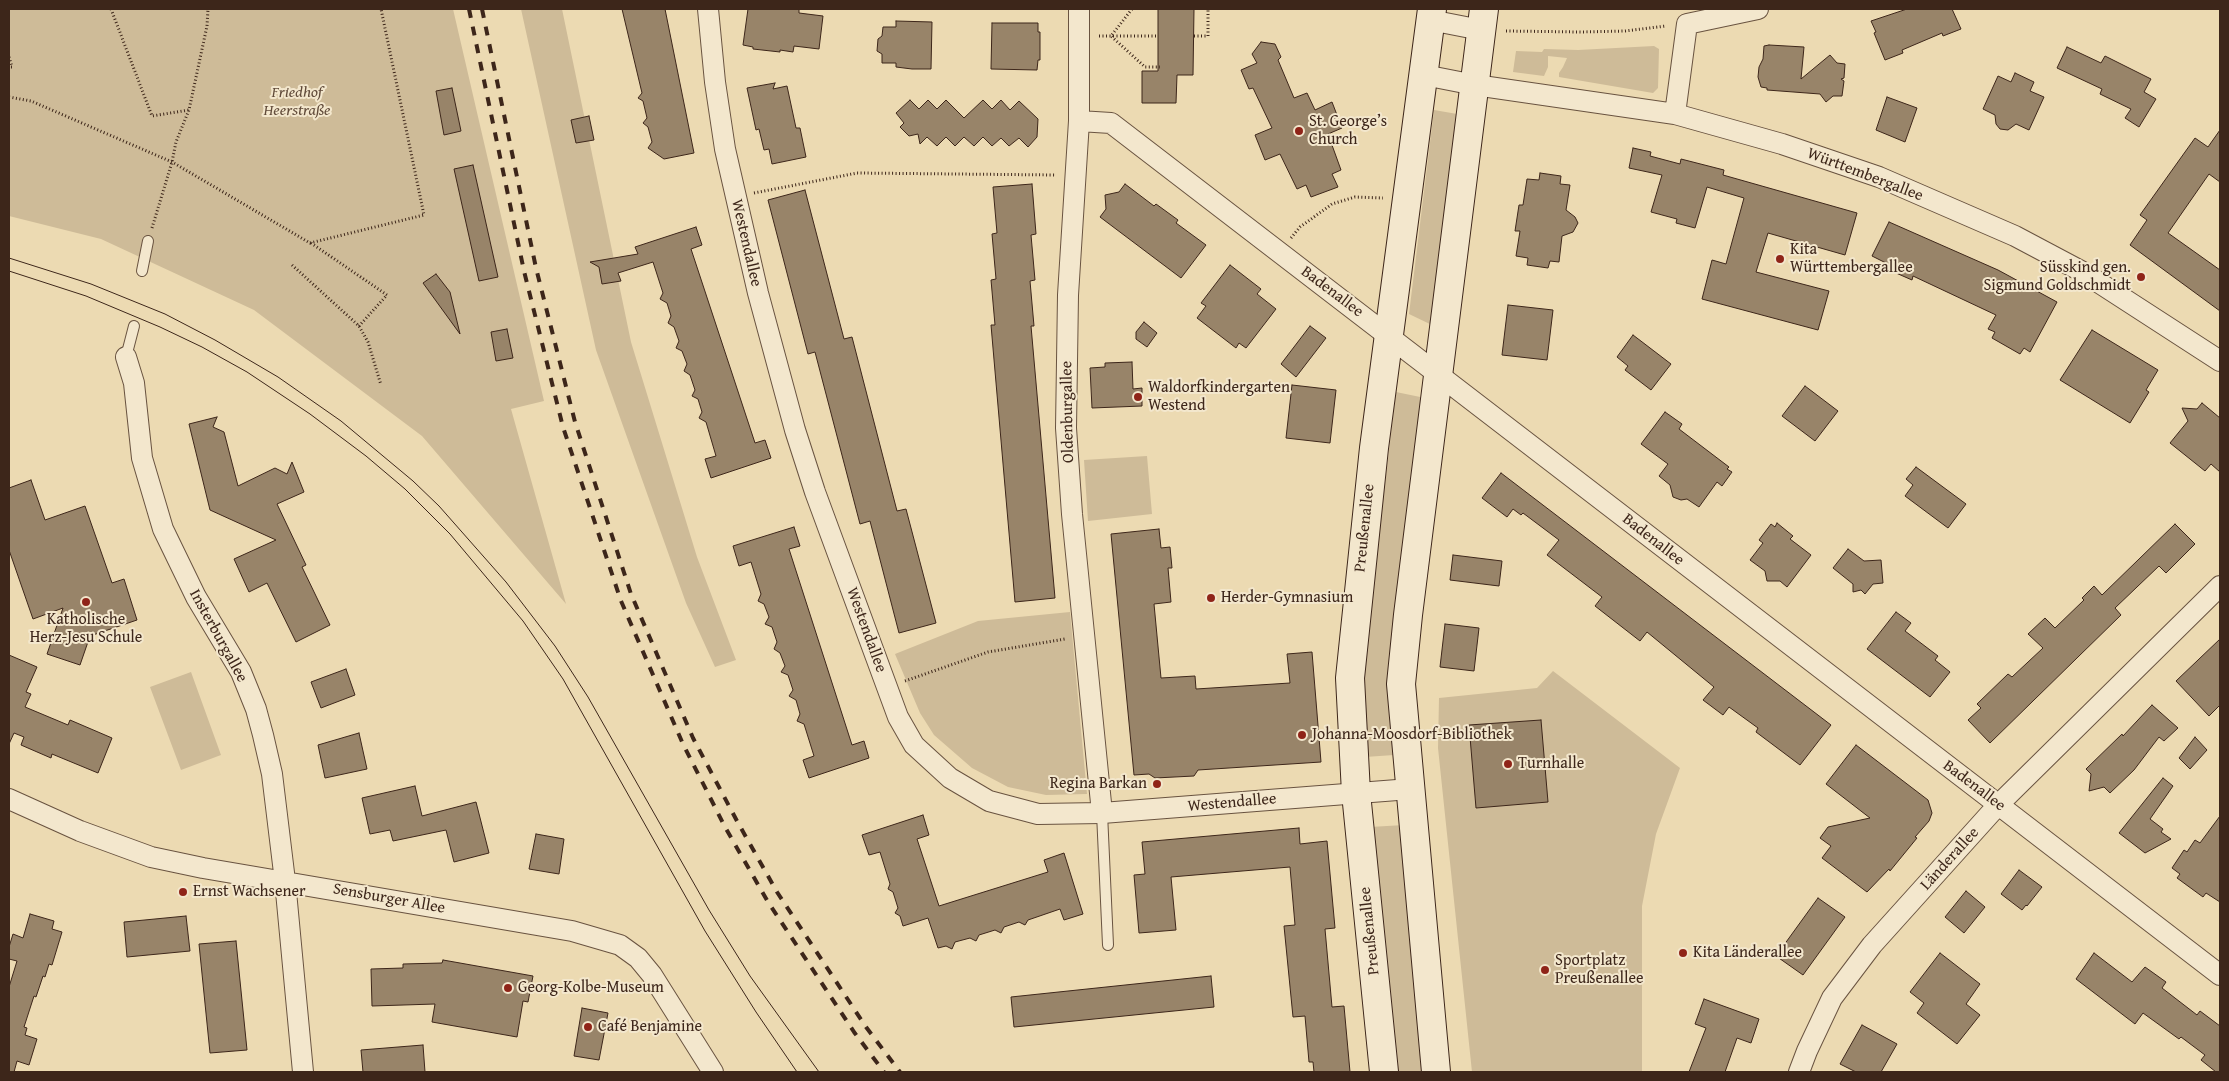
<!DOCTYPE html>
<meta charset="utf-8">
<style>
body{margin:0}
#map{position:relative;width:2229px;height:1081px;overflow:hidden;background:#ecdab2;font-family:"Gentium Book Plus",serif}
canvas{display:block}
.frame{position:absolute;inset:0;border:10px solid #3d261a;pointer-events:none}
</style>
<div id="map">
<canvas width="2229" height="1081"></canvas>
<div class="frame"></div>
</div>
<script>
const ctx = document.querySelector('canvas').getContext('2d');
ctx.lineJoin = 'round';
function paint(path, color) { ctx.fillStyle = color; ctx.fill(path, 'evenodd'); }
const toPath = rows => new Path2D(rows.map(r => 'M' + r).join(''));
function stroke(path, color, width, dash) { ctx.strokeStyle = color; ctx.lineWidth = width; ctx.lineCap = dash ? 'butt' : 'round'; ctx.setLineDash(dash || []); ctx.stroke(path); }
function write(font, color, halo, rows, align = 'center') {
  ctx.font = font + ' "Gentium Book Plus",serif'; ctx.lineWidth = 4; ctx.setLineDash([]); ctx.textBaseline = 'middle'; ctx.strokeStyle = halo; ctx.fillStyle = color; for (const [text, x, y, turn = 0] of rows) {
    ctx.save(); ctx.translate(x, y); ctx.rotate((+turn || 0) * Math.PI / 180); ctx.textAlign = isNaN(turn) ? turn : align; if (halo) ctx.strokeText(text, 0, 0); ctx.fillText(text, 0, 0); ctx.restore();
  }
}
const green = toPath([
 [9,9,453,9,544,401,511,409,566,604,422,436,254,310,101,239,9,216],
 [521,9,562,9,631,342,697,557,736,660,715,667,686,603,596,350],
 [1654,46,1659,49,1658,88,1653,93,1559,77,1559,73,1563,67,1567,58,1548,56,1548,67,1544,76,1513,72,1516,51,1542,52,1544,49,1578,50],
 [1434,110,1463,115,1434,326,1409,314],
 [1396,392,1425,398,1388,685,1389,717,1394,755,1365,757,1361,683],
 [1147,456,1152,514,1088,521,1084,460],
 [1070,612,1087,794,1046,795,1008,787,972,768,934,735,920,713,895,654,978,621],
 [1553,671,1680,768,1656,834,1642,906,1642,1072,1472,1072,1438,748,1439,698,1537,688],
 [191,672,221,755,181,770,150,687],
 [1404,825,1425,1072,1395,1072,1370,827]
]);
const building = toPath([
 [622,9,665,9,694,153,664,159,648,148,652,142,648,127,643,123,647,118,643,101,638,98,642,93,622,9],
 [748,9,799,9,799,13,823,16,819,49,794,46,793,52,780,50,780,52,753,49,753,47,743,45,748,9],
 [1158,9,1194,9,1193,75,1177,75,1176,103,1142,103,1142,71,1158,71,1158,9],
 [1907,9,1952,9,1961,29,1943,36,1942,33,1902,50,1903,53,1885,60,1874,33,1876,32,1871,21,1907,9],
 [896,21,932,22,931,69,912,69,896,67,896,63,882,63,882,54,877,51,878,39,882,36,883,27,896,27,896,21],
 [992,23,1038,23,1038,32,1040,32,1040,60,1038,60,1037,70,991,69,992,23],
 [1261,42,1275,44,1281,57,1278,60,1294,98,1307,93,1315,110,1332,102,1342,128,1328,134,1341,170,1332,174,1338,187,1311,197,1306,185,1297,189,1280,154,1265,160,1255,135,1272,128,1253,88,1249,89,1241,70,1257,63,1252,54,1261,42],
 [1769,45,1804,47,1801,79,1830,55,1837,63,1845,64,1844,78,1841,79,1844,81,1842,96,1833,96,1826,102,1820,94,1767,90,1767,88,1761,87,1758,77,1759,67,1763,59,1764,46,1769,45],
 [2067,47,2101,63,2105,56,2151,79,2144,92,2156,99,2139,127,2125,118,2131,109,2100,94,2102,89,2057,68,2067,47],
 [2015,73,2034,82,2030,91,2044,97,2029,130,2016,124,2008,130,2000,129,1996,124,1995,115,1983,109,1998,76,2011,82,2015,73],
 [775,83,773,89,787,86,796,128,800,128,806,157,772,164,769,149,764,150,759,129,756,130,747,88,775,83],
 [452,88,461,131,444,135,436,91,452,88],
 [1887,97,1917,108,1905,142,1876,130,1887,97],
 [910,100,919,109,928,100,937,109,946,100,964,118,983,100,992,109,1001,100,1010,110,1019,101,1038,119,1037,137,1028,147,1019,138,1009,146,1001,138,992,146,983,137,974,146,964,137,955,146,946,137,937,146,927,137,920,144,918,134,909,136,900,127,904,123,896,113,910,100],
 [589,116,594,140,576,143,571,120,589,116],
 [2220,130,2220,182,2209,174,2168,233,2220,270,2220,311,2130,245,2147,220,2140,215,2195,138,2208,147,2220,130],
 [1633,148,1651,152,1650,156,1680,164,1681,159,1724,170,1723,175,1857,213,1845,255,1768,233,1756,272,1829,291,1818,330,1702,299,1712,260,1726,264,1744,198,1707,187,1695,228,1676,223,1677,219,1651,212,1662,175,1629,168,1633,148],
 [473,165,498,277,479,281,454,169,473,165],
 [1540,173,1561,176,1560,184,1570,185,1566,210,1575,217,1578,223,1573,232,1562,236,1559,262,1550,261,1548,268,1527,265,1528,258,1516,256,1520,231,1515,231,1519,205,1523,205,1527,179,1539,180,1540,173],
 [1032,184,1036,234,1031,235,1035,280,1030,281,1034,326,1031,326,1055,598,1015,602,991,325,995,325,991,280,996,279,992,234,997,233,993,187,1032,184],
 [1125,184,1154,206,1156,204,1178,220,1176,223,1206,245,1181,278,1100,217,1106,209,1105,195,1119,192,1125,184],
 [805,190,844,339,852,337,897,511,906,509,936,623,899,633,870,521,860,524,815,352,808,354,768,200,805,190],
 [1889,222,1998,270,2057,302,2030,352,2024,348,2020,354,1992,338,1995,332,1988,329,1996,315,1913,276,1912,280,1896,273,1898,269,1872,256,1889,222],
 [696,227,702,245,691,249,755,443,765,440,771,458,711,478,705,459,716,456,706,422,699,418,702,412,698,399,692,396,695,390,690,375,684,371,687,364,682,351,676,348,679,341,674,327,668,323,671,316,667,303,660,299,663,293,653,262,618,273,621,281,602,284,599,267,590,262,638,254,635,247,696,227],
 [1230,265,1261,289,1257,294,1276,309,1246,348,1239,343,1236,348,1197,318,1206,306,1201,303,1230,265],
 [436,274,450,292,460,334,423,283,436,274],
 [1508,305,1553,310,1547,360,1502,355,1508,305],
 [1144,322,1157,333,1147,347,1136,339,1136,332,1144,322],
 [1310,326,1326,338,1296,377,1281,364,1310,326],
 [507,329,513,358,496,361,491,332,507,329],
 [2092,330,2158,370,2146,390,2149,392,2130,423,2060,380,2092,330],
 [1633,335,1671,364,1651,390,1625,370,1628,366,1617,357,1633,335],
 [1132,362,1133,389,1142,388,1142,406,1092,408,1090,368,1105,367,1105,363,1132,362],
 [1292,385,1336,390,1330,443,1286,438,1292,385],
 [1805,386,1838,411,1815,441,1782,416,1805,386],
 [2202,403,2220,418,2220,472,2211,464,2205,471,2170,443,2188,421,2182,408,2197,409,2202,403],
 [1665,412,1682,424,1679,429,1729,467,1727,469,1732,472,1722,486,1717,482,1699,507,1687,499,1681,500,1673,497,1670,485,1659,476,1668,464,1641,444,1665,412],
 [217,417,213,427,224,432,238,486,275,468,287,474,292,462,304,492,277,504,306,565,302,567,330,625,296,642,267,583,249,592,234,559,276,540,210,510,189,424,217,417],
 [1916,467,1966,504,1948,528,1905,496,1913,485,1906,479,1916,467],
 [1501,473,1831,725,1800,765,1756,732,1758,728,1729,707,1723,715,1703,700,1714,687,1647,632,1640,641,1595,606,1602,597,1547,555,1559,540,1523,513,1521,515,1513,509,1507,517,1482,498,1501,473],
 [31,480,45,520,85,506,112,583,124,579,137,620,90,636,80,665,47,654,63,608,33,619,9,550,9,488,31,480],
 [1777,523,1793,536,1790,539,1811,555,1787,587,1780,581,1767,581,1765,571,1750,560,1763,543,1759,540,1771,524,1775,527,1777,523],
 [2175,524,2195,544,2166,573,2159,566,2115,608,2121,615,1990,743,1968,720,1981,708,1977,704,2008,674,2012,677,2043,648,2028,634,2045,618,2055,628,2084,600,2082,598,2094,586,2102,595,2175,524],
 [794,527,800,546,789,549,852,745,864,741,869,758,809,778,803,760,814,756,804,724,797,721,800,714,796,700,789,696,793,690,788,675,781,672,785,666,780,653,774,649,777,642,772,627,765,624,769,617,764,604,758,601,761,594,751,562,739,566,733,546,794,527],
 [1159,529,1161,548,1170,547,1172,568,1168,568,1171,602,1154,604,1161,678,1195,676,1196,689,1290,683,1287,654,1312,652,1321,762,1198,770,1194,776,1155,778,1149,774,1134,775,1111,534,1159,529],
 [1848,549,1864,561,1881,560,1883,583,1873,584,1865,594,1861,590,1853,592,1853,584,1833,568,1848,549],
 [1453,555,1502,561,1499,586,1450,580,1453,555],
 [1896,612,1911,623,1905,631,1938,656,1935,660,1950,672,1930,697,1867,649,1896,612],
 [1445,624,1479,628,1474,671,1440,667,1445,624],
 [2220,639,2220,705,2209,716,2176,681,2220,639],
 [9,655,37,667,26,692,31,694,25,707,68,725,70,720,112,738,98,773,52,754,51,758,21,745,24,737,14,733,9,744,9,655],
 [346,669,355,695,321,708,311,682,346,669],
 [2152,705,2178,728,2164,741,2159,737,2134,770,2110,793,2104,787,2089,791,2091,774,2086,769,2122,734,2123,736,2152,705],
 [1541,720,1548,802,1476,808,1469,725,1541,720],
 [359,733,367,769,325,778,318,745,359,733],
 [2195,737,2207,750,2190,769,2179,758,2195,737],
 [1856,745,1928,800,1932,813,1929,821,1915,837,1917,838,1890,871,1889,869,1867,892,1822,858,1831,846,1820,838,1828,827,1870,818,1826,784,1856,745],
 [2163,778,2173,786,2150,819,2163,829,2161,832,2171,839,2145,853,2119,833,2163,778],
 [415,786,422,816,476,802,489,853,454,862,446,830,393,841,390,830,370,834,362,798,415,786],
 [923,815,929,835,917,839,939,906,1048,872,1044,860,1064,853,1083,914,1064,920,1060,909,1028,920,1025,925,1019,922,1004,927,1001,933,995,930,979,935,976,941,970,938,955,942,952,949,946,946,938,948,928,918,903,926,900,916,895,913,898,908,893,892,888,889,890,884,880,852,869,855,862,835,923,815],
 [2220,816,2220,902,2206,893,2203,897,2177,878,2180,874,2172,868,2184,850,2187,852,2195,840,2200,843,2220,816],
 [1299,828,1300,844,1327,841,1335,928,1325,929,1332,1007,1344,1006,1350,1072,1314,1072,1313,1062,1309,1062,1305,1016,1293,1017,1284,926,1295,925,1290,867,1171,877,1176,930,1139,933,1134,875,1145,874,1142,842,1299,828],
 [536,834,564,839,559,874,529,869,536,834],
 [2019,870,2042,887,2027,906,2026,905,2022,910,2001,894,2019,870],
 [1966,891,1985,907,1964,933,1945,917,1966,891],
 [1818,898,1845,917,1803,975,1776,956,1818,898],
 [30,914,54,921,52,929,62,932,52,965,49,964,45,977,43,976,36,997,34,996,24,1027,27,1028,25,1035,37,1039,29,1065,17,1061,14,1072,9,1072,9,987,17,961,9,959,9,947,13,934,23,938,30,914],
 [186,916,190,951,127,957,124,922,186,916],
 [236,941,247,1050,210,1053,199,944,236,941],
 [1940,953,1980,984,1966,1004,1980,1015,1957,1044,1917,1013,1924,1003,1910,992,1940,953],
 [2094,953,2132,982,2145,967,2166,982,2162,988,2197,1015,2200,1011,2220,1026,2220,1072,2216,1072,2201,1060,2205,1055,2181,1037,2179,1039,2143,1013,2135,1024,2076,979,2094,953],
 [443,960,533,976,528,1002,523,1001,517,1037,432,1022,435,1004,372,1006,371,969,403,968,403,964,442,963,443,960],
 [1211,976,1214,1007,1014,1027,1011,997,1211,976],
 [1704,999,1759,1019,1751,1043,1737,1038,1725,1072,1689,1072,1706,1028,1695,1024,1704,999],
 [582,1008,608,1013,599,1060,574,1056,582,1008],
 [1862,1025,1897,1044,1881,1072,1856,1072,1840,1064,1862,1025],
 [423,1045,425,1072,363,1072,361,1050,423,1045]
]);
const path = toPath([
 [111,9,152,116,189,110],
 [1132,9,1111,36,1145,67,1160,67],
 [1506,31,1581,32,1625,31,1666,26],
 [1099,36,1158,36],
 [1194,36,1208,36,1208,9],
 [9,57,12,67,9,67],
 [9,97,31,101,172,162,310,243,424,215,381,9],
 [754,193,857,173,1056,175],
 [152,228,172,162,176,142,189,110,207,26,208,9],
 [1291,238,1300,227,1332,204,1355,197,1383,198],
 [311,243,387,295,359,326],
 [292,265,359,326,368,342,381,385],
 [905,681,988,652,1065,639]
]);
const lane = toPath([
 [142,271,148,241],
 [126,357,134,326],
 [1102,813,1108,945]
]);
const street = toPath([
 [708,9,715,82,725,149,758,293,795,430,815,492,898,717,914,745,950,778,989,801,1038,814,1102,813,1410,789],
 [1079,9,1079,121,1068,295,1066,428,1072,514,1102,813],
 [1430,20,1481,30],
 [1424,75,1475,85,1675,114,1782,144,1879,177,2015,236,2081,271,2220,361],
 [1675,114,1687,24,1758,9],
 [1079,121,1111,123,2220,975],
 [126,357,134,383,142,458,163,529,196,597,241,672,256,709,263,735,272,774,285,881,303,1072],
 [9,799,80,831,151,857,203,868,572,931,620,945,638,958,652,975,713,1072],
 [1799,1072,1807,1051,1832,998,1872,945,1998,805,2220,586]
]);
const secondary = toPath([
 [1384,1072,1356,793,1350,678,1374,448,1432,9],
 [1436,1072,1401,684,1408,615,1484,9]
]);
const tram = toPath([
 [9,258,91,284,165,314,215,340,278,377,341,421,413,481,439,506,506,582,555,646,588,697,709,910,750,976,819,1072],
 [9,271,86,296,160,327,202,347,247,372,310,414,366,456,405,489,450,534,523,621,563,679,705,931,756,1012,797,1072]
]);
const rail = toPath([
 [469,9,524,271,563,427,621,601,683,744,725,827,768,902,854,1032,884,1072],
 [482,9,536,268,575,422,631,594,693,738,737,821,777,892,866,1027,900,1072]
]);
const markers = [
 [1299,131,5,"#8f2418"],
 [1780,259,5,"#8f2418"],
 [2141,277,5,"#8f2418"],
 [1138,397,5,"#8f2418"],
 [1211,598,5,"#8f2418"],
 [86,602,5,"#8f2418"],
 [1302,735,5,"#8f2418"],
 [1508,764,5,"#8f2418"],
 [1157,784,5,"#8f2418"],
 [183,892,5,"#8f2418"],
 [1683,953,5,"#8f2418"],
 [1545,970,5,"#8f2418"],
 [508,988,5,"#8f2418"],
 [588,1027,5,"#8f2418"]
];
const parkNames = [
 ["Friedhof",297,93],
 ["Heerstraße",297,111]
];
const poiNames = [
 ["St. George’s",1309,122],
 ["Church",1309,140],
 ["Kita",1790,250],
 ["Württembergallee",1790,268],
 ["Süsskind gen.",2131,268,"right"],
 ["Sigmund Goldschmidt",2131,286,"right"],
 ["Waldorfkindergarten",1148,388],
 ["Westend",1148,406],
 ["Herder-Gymnasium",1221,598],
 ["Katholische",86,620,"center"],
 ["Herz-Jesu Schule",86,638,"center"],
 ["Johanna-Moosdorf-Bibliothek",1312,735],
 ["Turnhalle",1518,764],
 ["Regina Barkan",1147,784,"right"],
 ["Ernst Wachsener",193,892],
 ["Kita Länderallee",1693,953],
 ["Sportplatz",1555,961],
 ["Preußenallee",1555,979],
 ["Georg-Kolbe-Museum",518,988],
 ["Café Benjamine",598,1027]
];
const streetNames = [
 ["Württembergallee",1865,175,21],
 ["Westendallee",746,243,77],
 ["Badenallee",1332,292,37],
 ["Oldenburgallee",1068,412,-91],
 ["Preußenallee",1365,528,-84],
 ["Badenallee",1653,540,38],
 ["Westendallee",866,630,70],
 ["Insterburgallee",218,636,61],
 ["Badenallee",1974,786,37],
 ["Westendallee",1232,803,-5],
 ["Länderallee",1950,859,-48],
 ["Sensburger Allee",389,899,10],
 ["Preußenallee",1370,931,-96]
];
paint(green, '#cebb98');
paint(building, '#988469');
stroke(building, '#3d261a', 1);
stroke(lane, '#695340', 12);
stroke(street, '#695340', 22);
stroke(secondary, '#3d261a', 30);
stroke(path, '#3d261a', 3, [1, 2.5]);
stroke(lane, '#f3e7cd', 10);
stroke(street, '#f3e7cd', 20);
stroke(secondary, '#f3e7cd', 28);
stroke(tram, '#3d261a', 1);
stroke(rail, '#3d261a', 4, [9, 9]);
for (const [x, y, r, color] of markers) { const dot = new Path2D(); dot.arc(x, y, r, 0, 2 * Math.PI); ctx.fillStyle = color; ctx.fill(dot); stroke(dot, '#f3e7cd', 2); }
write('italic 16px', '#614b3a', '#f3e7cd', parkNames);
write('16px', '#3d261a', '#f3e7cd', poiNames, 'left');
write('16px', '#3d261a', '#f3e7cd', streetNames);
</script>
